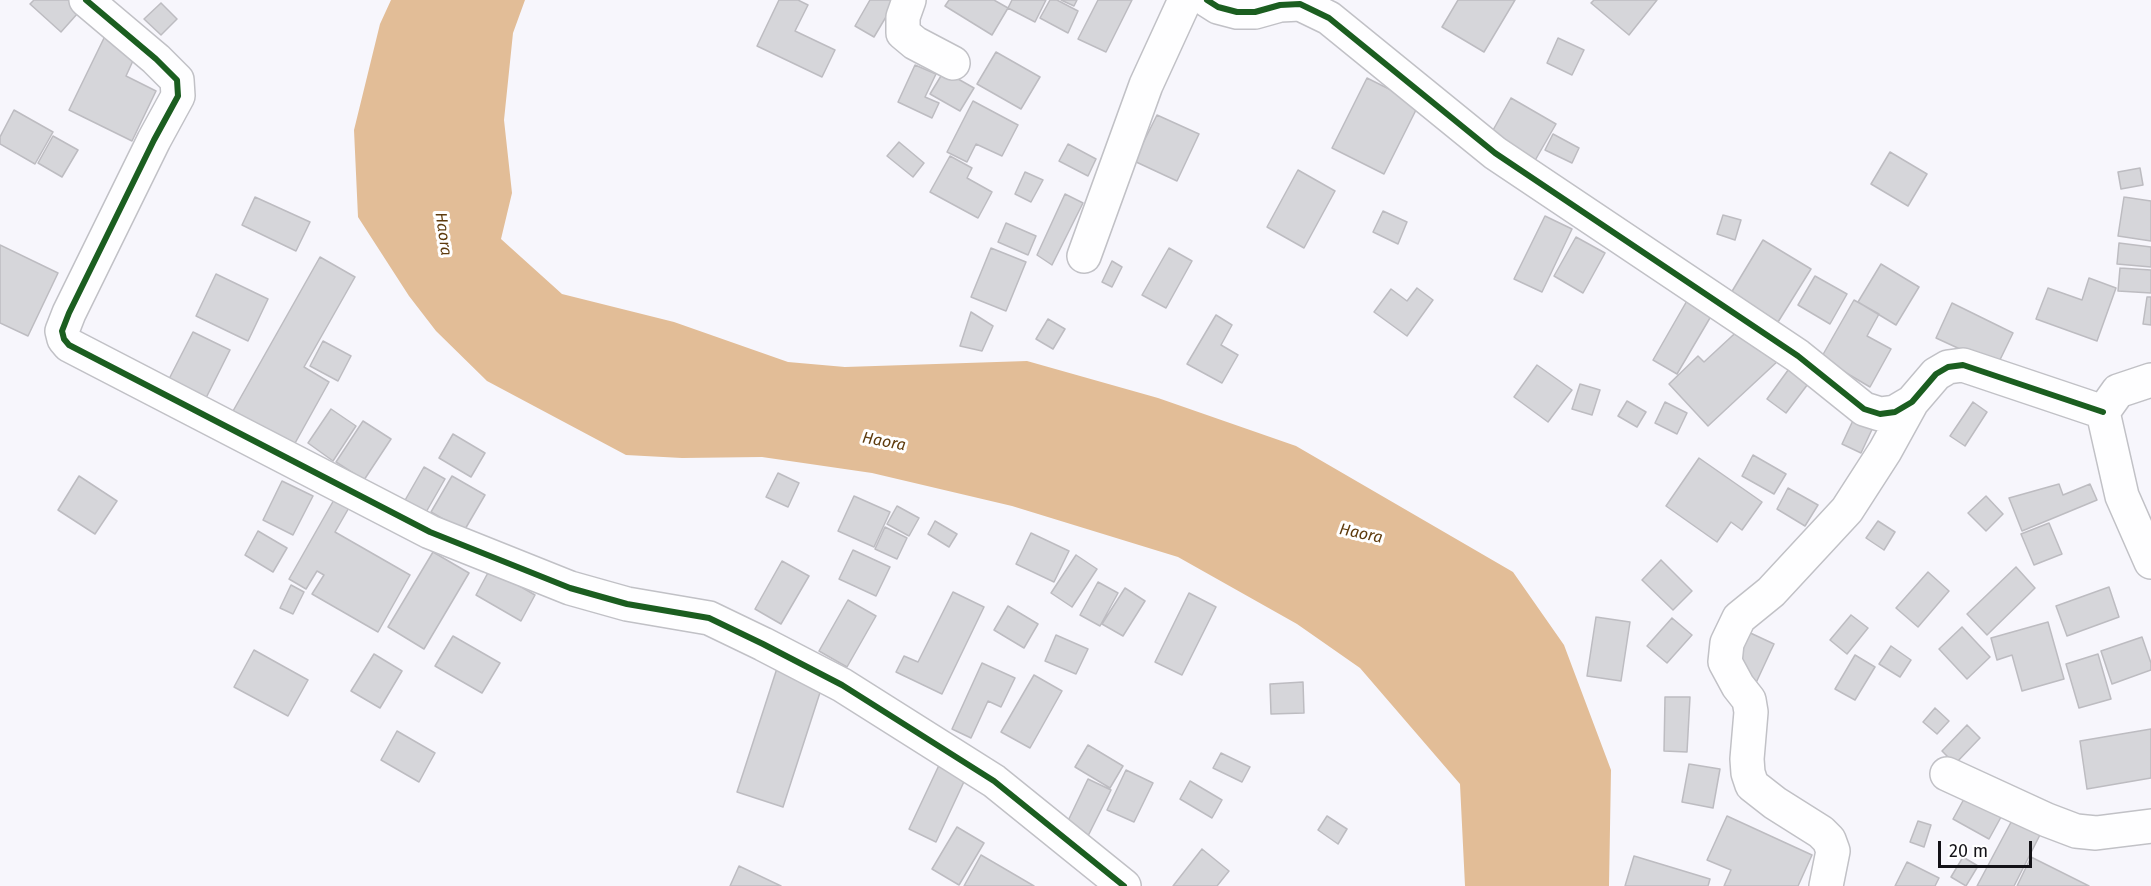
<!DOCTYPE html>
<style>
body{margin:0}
#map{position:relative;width:2151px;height:886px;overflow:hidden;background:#f7f6fc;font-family:"Fira Sans",sans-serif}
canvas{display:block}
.scale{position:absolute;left:1938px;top:841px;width:94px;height:27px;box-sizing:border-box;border:3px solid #131217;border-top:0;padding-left:8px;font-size:18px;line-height:21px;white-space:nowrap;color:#131217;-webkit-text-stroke:4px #fff;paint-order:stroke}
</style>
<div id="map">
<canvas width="2151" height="886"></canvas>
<div class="scale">20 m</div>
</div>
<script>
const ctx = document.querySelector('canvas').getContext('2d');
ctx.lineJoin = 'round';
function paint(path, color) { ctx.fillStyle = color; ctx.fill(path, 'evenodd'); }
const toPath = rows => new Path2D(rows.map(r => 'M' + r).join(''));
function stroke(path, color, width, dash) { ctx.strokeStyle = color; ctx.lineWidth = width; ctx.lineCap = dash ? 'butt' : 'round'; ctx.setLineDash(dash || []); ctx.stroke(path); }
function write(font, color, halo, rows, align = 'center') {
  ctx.font = font + ' "Fira Sans",sans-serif'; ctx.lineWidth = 6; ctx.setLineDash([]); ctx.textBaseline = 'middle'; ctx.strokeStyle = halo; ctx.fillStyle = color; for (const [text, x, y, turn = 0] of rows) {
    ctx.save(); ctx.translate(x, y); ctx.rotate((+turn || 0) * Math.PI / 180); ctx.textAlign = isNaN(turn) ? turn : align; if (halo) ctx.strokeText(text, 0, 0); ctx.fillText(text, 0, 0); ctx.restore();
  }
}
const water = toPath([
 [391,0,525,0,513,33,504,120,512,193,501,239,562,294,674,322,788,362,845,367,1027,361,1158,398,1296,446,1513,572,1564,645,1611,770,1609,886,1465,886,1460,784,1360,668,1297,624,1178,557,1012,506,872,473,762,457,682,458,626,455,487,381,436,331,409,296,358,217,354,130,380,24]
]);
const building = toPath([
 [34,0,82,0,86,4,61,32,30,4,34,0],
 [779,0,798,0,808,5,795,31,835,50,822,77,757,46,779,0],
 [870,0,896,0,874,37,855,26,870,0],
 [949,0,994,0,1008,8,992,35,945,6,949,0],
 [1012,0,1046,0,1035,22,1008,8,1012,0],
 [1050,0,1057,0,1078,11,1068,33,1040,18,1050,0],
 [1061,0,1077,0,1074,6,1061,0],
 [1098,0,1132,0,1106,52,1078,39,1098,0],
 [1458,0,1515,0,1484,52,1442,27,1458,0],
 [1594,0,1657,0,1629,35,1591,3,1594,0],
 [161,3,177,19,161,35,144,19,161,3],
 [105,36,137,52,126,76,156,91,132,141,69,110,105,36],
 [1558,38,1584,50,1572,75,1547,63,1558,38],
 [996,52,1040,77,1021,109,977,84,996,52],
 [915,65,936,74,925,97,939,103,932,118,898,102,915,65],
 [944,71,974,88,960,111,930,94,944,71],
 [1367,78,1419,104,1384,174,1332,148,1367,78],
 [1511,98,1556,124,1533,164,1488,139,1511,98],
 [973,101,1018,125,1002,156,976,144,967,162,947,152,973,101],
 [14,110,53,132,35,164,0,144,0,137,14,110],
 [1157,115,1199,134,1177,181,1134,161,1157,115],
 [1553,134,1579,148,1572,163,1545,150,1553,134],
 [53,136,78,150,62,177,38,163,53,136],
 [899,142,924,163,913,177,887,156,899,142],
 [1068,144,1096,159,1088,176,1059,161,1068,144],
 [1890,152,1927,174,1908,206,1871,184,1890,152],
 [950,156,972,168,967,178,992,192,978,218,930,192,950,156],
 [2140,168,2143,185,2121,189,2118,172,2140,168],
 [1298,170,1335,191,1304,248,1267,227,1298,170],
 [1025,172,1043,180,1031,202,1015,194,1025,172],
 [1065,194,1083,203,1052,265,1037,255,1065,194],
 [255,197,310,222,296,251,242,225,255,197],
 [2124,197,2151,201,2151,241,2118,236,2124,197],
 [1383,211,1407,222,1398,244,1373,232,1383,211],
 [1723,215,1741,220,1735,240,1717,234,1723,215],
 [1545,216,1572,229,1542,292,1514,279,1545,216],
 [1006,223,1036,236,1028,255,998,242,1006,223],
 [1576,237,1605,253,1583,293,1554,276,1576,237],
 [1763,240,1811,269,1778,322,1731,293,1763,240],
 [2119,243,2151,247,2151,267,2117,264,2119,243],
 [0,245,58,273,28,336,0,323,0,245],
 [991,248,1026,262,1006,311,971,297,991,248],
 [1169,248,1192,261,1166,308,1142,295,1169,248],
 [320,257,355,277,304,367,329,382,294,445,233,411,320,257],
 [1112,261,1122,267,1112,287,1102,282,1112,261],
 [1881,264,1919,287,1896,325,1858,302,1881,264],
 [2120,268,2151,270,2151,293,2118,291,2120,268],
 [216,274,268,299,248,341,196,316,216,274],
 [1815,276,1847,294,1830,324,1798,305,1815,276],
 [2089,278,2116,288,2097,341,2036,319,2048,288,2082,300,2089,278],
 [1417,288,1433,300,1407,336,1374,312,1391,289,1407,301,1417,288],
 [1692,292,1717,306,1677,374,1653,360,1692,292],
 [2147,297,2151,297,2151,325,2143,324,2147,297],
 [1854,300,1879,314,1867,336,1891,349,1870,387,1821,358,1854,300],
 [1952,303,2013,333,1997,366,1936,338,1952,303],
 [971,312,993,326,982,351,960,346,971,312],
 [1216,315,1232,325,1221,345,1238,355,1222,383,1187,364,1216,315],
 [1048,319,1065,329,1053,349,1036,339,1048,319],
 [1745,324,1779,360,1708,426,1669,384,1698,356,1704,362,1745,324],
 [193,332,230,350,206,398,169,379,193,332],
 [323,341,351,356,338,381,310,366,323,341],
 [1794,362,1814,376,1786,413,1767,399,1794,362],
 [1537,365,1572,390,1548,422,1514,397,1537,365],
 [1580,384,1600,390,1592,415,1572,409,1580,384],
 [1627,401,1646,412,1637,427,1618,416,1627,401],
 [1665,402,1687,413,1677,434,1655,423,1665,402],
 [1973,402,1987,412,1965,446,1950,436,1973,402],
 [331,409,356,426,333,461,308,443,331,409],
 [1856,414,1875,423,1861,453,1842,444,1856,414],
 [363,421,391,439,364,480,336,462,363,421],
 [453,434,485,453,471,477,439,458,453,434],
 [1753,455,1786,474,1774,494,1742,476,1753,455],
 [1699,458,1762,502,1742,530,1731,522,1717,542,1666,506,1699,458],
 [424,467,445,479,425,514,404,502,424,467],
 [778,473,799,483,788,507,766,497,778,473],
 [79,476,117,501,95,534,58,510,79,476],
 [452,476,485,495,464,531,431,512,452,476],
 [282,481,313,496,293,535,263,520,282,481],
 [2059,484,2063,495,2090,484,2097,500,2022,531,2009,498,2059,484],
 [1788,488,1818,505,1805,526,1777,509,1788,488],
 [339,491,354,499,335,532,410,575,378,632,312,594,324,575,317,571,306,589,289,579,339,491],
 [854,496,890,512,874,547,838,531,854,496],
 [1986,496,2003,514,1986,531,1968,513,1986,496],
 [897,506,919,518,909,536,887,524,897,506],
 [935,521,957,534,949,547,928,534,935,521],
 [1878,521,1895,532,1884,550,1866,538,1878,521],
 [2049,523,2062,554,2034,565,2021,534,2049,523],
 [885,527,907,538,897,559,875,549,885,527],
 [258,531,287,548,273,572,245,555,258,531],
 [1031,533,1069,551,1054,582,1016,564,1031,533],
 [853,550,890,567,876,596,839,579,853,550],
 [433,552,469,573,424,649,388,627,433,552],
 [1076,555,1097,569,1072,607,1051,593,1076,555],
 [1661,560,1692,591,1673,610,1642,580,1661,560],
 [782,561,809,576,781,624,755,609,782,561],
 [2016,567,2035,588,1987,635,1967,614,2016,567],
 [490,569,535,595,521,621,476,595,490,569],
 [1928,572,1949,591,1918,627,1896,608,1928,572],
 [1098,582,1118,593,1100,626,1080,615,1098,582],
 [291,585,304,592,293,614,280,608,291,585],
 [2109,587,2119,617,2067,636,2056,606,2109,587],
 [1125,588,1145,601,1123,636,1102,624,1125,588],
 [953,592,984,607,942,694,896,672,904,656,918,662,953,592],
 [1189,593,1216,607,1182,675,1155,662,1189,593],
 [848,600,876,616,847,667,819,651,848,600],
 [1008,606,1038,624,1024,648,994,630,1008,606],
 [1851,615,1868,628,1847,654,1830,640,1851,615],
 [1596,617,1630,622,1621,681,1587,676,1596,617],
 [1672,618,1692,635,1667,663,1647,646,1672,618],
 [2048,622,2064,679,2022,691,2012,655,1997,660,1991,638,2048,622],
 [1962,627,1990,657,1967,679,1939,649,1962,627],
 [1744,630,1774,644,1755,685,1725,672,1744,630],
 [1056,635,1088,649,1076,674,1045,661,1056,635],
 [453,636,500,663,482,693,435,666,453,636],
 [2142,637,2151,663,2151,670,2112,684,2101,651,2142,637],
 [1891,646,1911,660,1900,677,1879,664,1891,646],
 [254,650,308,680,288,716,234,687,254,650],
 [374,654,402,671,380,708,351,691,374,654],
 [2098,654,2111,699,2079,708,2066,664,2098,654],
 [1855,655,1875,667,1855,700,1835,689,1855,655],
 [780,659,826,674,783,807,737,792,780,659],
 [982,663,1015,678,1001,707,988,701,971,738,952,729,982,663],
 [1034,675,1062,691,1030,748,1001,732,1034,675],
 [1303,682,1304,713,1271,714,1270,684,1303,682],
 [1665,697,1690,697,1687,752,1664,751,1665,697],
 [1935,708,1949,721,1937,734,1923,722,1935,708],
 [1967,725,1980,738,1955,764,1942,751,1967,725],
 [2151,729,2151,778,2087,789,2080,741,2151,729],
 [397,731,435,753,419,782,381,760,397,731],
 [1088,745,1123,766,1110,788,1075,767,1088,745],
 [1221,753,1250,767,1242,782,1213,768,1221,753],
 [941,761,968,773,936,842,909,829,941,761],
 [1689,764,1720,769,1713,808,1682,802,1689,764],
 [1126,770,1153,783,1134,822,1107,810,1126,770],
 [1088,779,1111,790,1088,836,1066,825,1088,779],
 [1190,781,1222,800,1212,818,1180,799,1190,781],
 [1970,788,2006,808,1989,839,1953,819,1970,788],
 [2017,811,2045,825,2014,886,1977,886,2017,811],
 [1327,816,1347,829,1338,844,1318,830,1327,816],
 [1727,816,1812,855,1798,886,1724,886,1731,870,1707,860,1727,816],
 [1918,821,1931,825,1924,847,1910,842,1918,821],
 [957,827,984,843,959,885,932,869,957,827],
 [1202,849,1229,871,1217,886,1173,886,1202,849],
 [981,855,1034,886,964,886,981,855],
 [1634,856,1710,879,1708,886,1625,886,1634,856],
 [1963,857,1978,866,1966,886,1951,877,1963,857],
 [2031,857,2089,886,2017,886,2031,857],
 [1907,862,1939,878,1935,886,1895,886,1907,862],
 [739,866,781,886,730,886,739,866]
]);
const minor = toPath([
 [86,0,156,59,177,80,178,96,154,140,69,313,62,331,64,339,69,345,430,532,570,588,627,604,709,618,763,644,842,685,994,781,1124,886],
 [909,0,903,17,903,33,915,43,953,63],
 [1207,0,1218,7,1237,12,1255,12,1280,5,1300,4,1329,18,1495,153,1798,356,1864,409,1880,414,1895,412,1912,402,1936,374,1948,367,1963,365,2103,412],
 [1084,256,1146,85,1185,0],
 [2151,380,2118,391,2103,412,2122,496,2151,562],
 [1947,774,2047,820,2076,831,2096,833,2151,826],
 [1826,886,1833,851,1829,840,1821,832,1775,803,1752,785,1748,773,1747,759,1751,712,1749,700,1738,686,1725,662,1727,643,1739,618,1771,592,1847,510,1885,451,1912,402]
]);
const cycleway = toPath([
 [86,0,156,59,177,80,178,96,154,140,69,313,62,331,64,339,69,345,430,532,570,588,627,604,709,618,763,644,842,685,994,781,1124,886],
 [1207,0,1218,7,1237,12,1255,12,1280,5,1300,4,1329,18,1495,153,1798,356,1864,409,1880,414,1895,412,1912,402,1936,374,1948,367,1963,365,2103,412]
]);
const waterNames = [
 ["Haora",443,234,82],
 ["Haora",884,442,11],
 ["Haora",1361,534,12]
];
paint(water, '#e2bd97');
paint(building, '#d6d6da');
stroke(building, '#bdbcc1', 1.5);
stroke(minor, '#c1c1c6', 36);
stroke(minor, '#fefeff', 33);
stroke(cycleway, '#1b5e20', 6);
write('italic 16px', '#5e3b0d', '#fff', waterNames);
</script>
